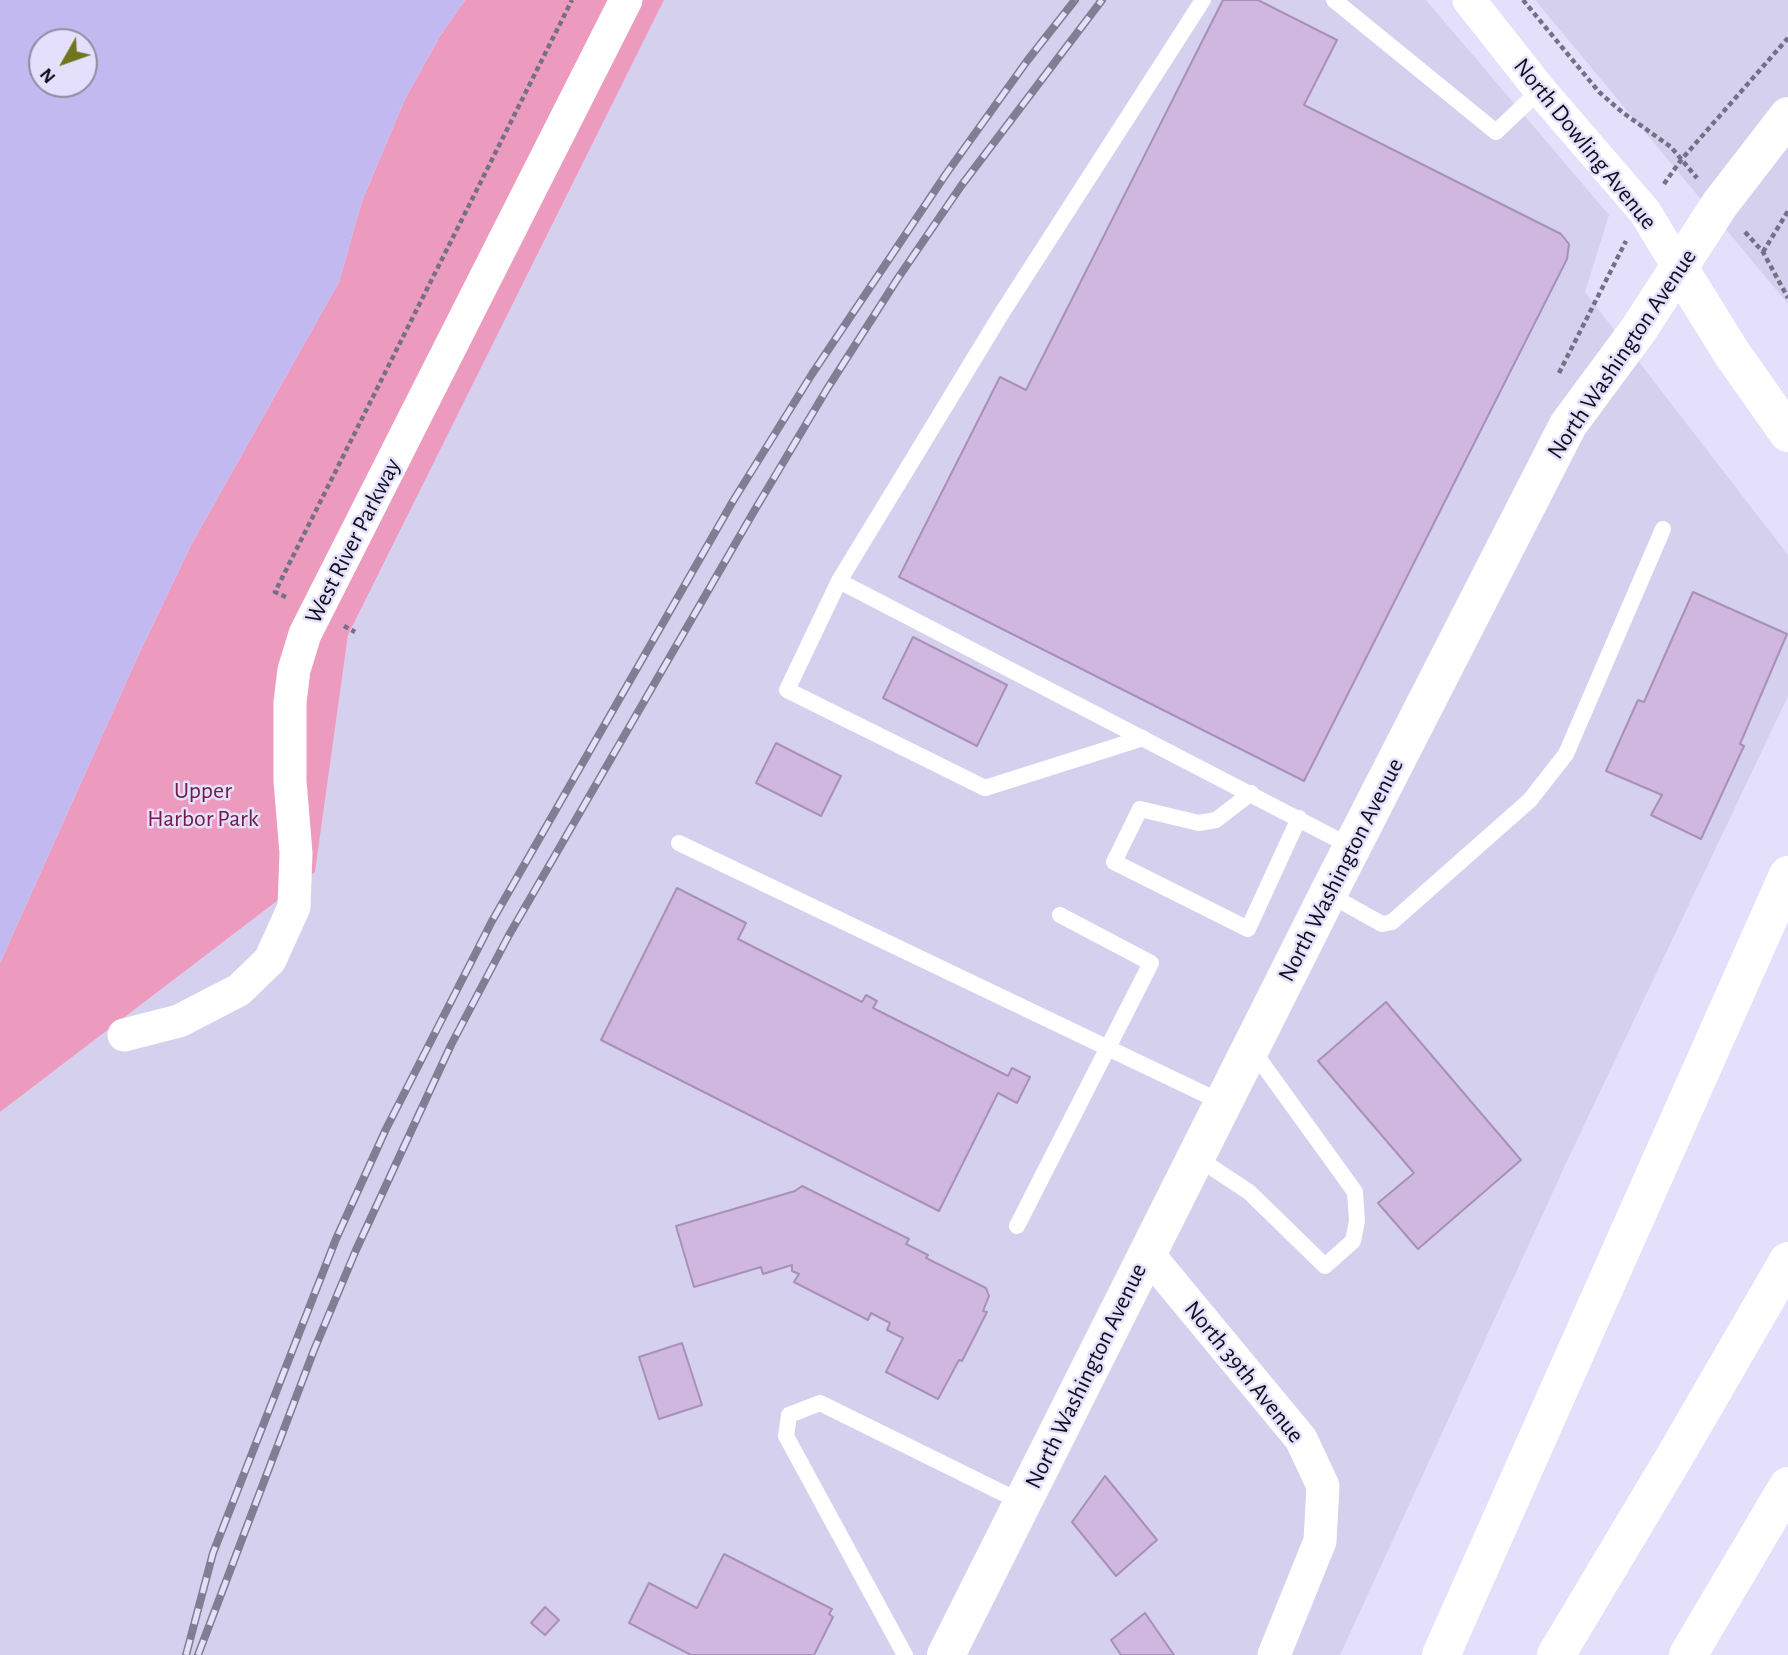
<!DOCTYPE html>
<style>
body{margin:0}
#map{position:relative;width:1788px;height:1655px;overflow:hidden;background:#e4e0fb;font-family:"Alegreya Sans",sans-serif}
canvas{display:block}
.north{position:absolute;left:28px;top:28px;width:70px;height:70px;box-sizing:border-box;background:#e4e0fb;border:2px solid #8f8ca2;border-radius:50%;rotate:230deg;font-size:19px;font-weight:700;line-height:28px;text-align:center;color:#100d1c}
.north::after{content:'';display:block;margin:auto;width:24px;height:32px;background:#71761e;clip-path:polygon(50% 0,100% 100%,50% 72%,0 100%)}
</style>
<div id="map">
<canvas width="1788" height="1655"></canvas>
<div class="north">N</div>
</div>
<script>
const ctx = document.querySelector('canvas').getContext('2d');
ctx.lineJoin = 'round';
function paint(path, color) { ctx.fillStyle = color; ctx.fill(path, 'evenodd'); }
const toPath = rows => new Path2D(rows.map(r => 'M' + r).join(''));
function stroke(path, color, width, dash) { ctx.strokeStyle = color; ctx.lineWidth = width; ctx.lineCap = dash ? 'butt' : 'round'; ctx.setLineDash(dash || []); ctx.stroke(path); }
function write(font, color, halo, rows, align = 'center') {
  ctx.font = font + ' "Alegreya Sans",sans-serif'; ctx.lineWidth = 5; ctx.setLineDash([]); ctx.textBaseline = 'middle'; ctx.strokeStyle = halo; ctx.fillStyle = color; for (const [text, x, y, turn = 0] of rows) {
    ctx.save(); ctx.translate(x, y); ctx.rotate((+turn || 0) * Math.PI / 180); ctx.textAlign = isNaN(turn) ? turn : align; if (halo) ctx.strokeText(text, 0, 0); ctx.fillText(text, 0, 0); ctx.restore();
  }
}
const built = toPath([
 [664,0,1426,0,1609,215,1585,292,1788,555,1788,696,1569,1157,1340,1655,0,1655,0,1112,315,872,348,635],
 [1535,0,1788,0,1788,304]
]);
const green = toPath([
 [465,0,664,0,348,635,315,872,0,1112,0,963,137,658,191,545,339,282,362,201,405,99,440,36]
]);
const water = toPath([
 [0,0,465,0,440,36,405,99,362,201,339,282,191,545,137,658,0,963],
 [42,42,84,42,84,84,42,84]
]);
const building = toPath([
 [1223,0,1258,0,1337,40,1304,105,1561,234,1569,244,1567,259,1304,781,899,577,1000,377,1026,390,1223,0],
 [1693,592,1787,634,1740,744,1744,746,1701,839,1651,815,1662,795,1606,771,1638,700,1644,702,1693,592],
 [913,637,1007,685,977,746,883,698,913,637],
 [776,743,841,776,821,816,756,783,776,743],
 [677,888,746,923,738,939,862,1002,866,995,877,1001,873,1008,1008,1076,1012,1068,1030,1077,1017,1103,998,1093,939,1211,601,1040,677,888],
 [1386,1002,1521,1160,1418,1249,1378,1203,1414,1173,1318,1061,1386,1002],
 [802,1186,909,1239,906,1244,928,1255,926,1258,986,1288,989,1296,983,1311,987,1312,962,1361,959,1360,938,1399,886,1372,903,1338,887,1330,890,1323,871,1313,868,1320,794,1282,799,1274,792,1271,792,1265,763,1274,761,1267,694,1287,676,1226,795,1191,802,1186],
 [682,1343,702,1405,659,1419,639,1357,682,1343],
 [1105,1476,1157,1540,1116,1576,1072,1522,1105,1476],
 [724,1554,832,1609,829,1614,833,1617,814,1655,691,1655,629,1623,649,1583,697,1608,724,1554],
 [545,1607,559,1620,545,1635,531,1623,545,1607],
 [1145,1613,1174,1655,1121,1655,1111,1640,1145,1613]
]);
const path = toPath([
 [1523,0,1599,92,1622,112,1671,147,1697,178],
 [1664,184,1681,160,1788,38],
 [1745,232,1763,252,1788,298],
 [1763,252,1788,211],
 [1559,373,1626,241],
 [286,597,275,592,572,0],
 [344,626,355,632]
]);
const service = toPath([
 [1203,0,1000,316,839,581,1352,847],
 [1334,0,1496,132,1540,90],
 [839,581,787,690,985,788,1143,738],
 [1251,793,1216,820,1199,823,1140,809,1114,862,1248,929,1299,818],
 [679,843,1223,1103],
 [1328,894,1382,924,1392,922,1530,800,1566,754,1663,529],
 [1196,1157,1249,1192,1325,1266,1353,1241,1357,1221,1355,1192,1251,1048],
 [1017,1226,1151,963,1060,915],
 [905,1655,786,1436,789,1415,820,1403,1023,1503]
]);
const minor = toPath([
 [1469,0,1540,90,1645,212,1679,268],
 [124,1035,179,1021,239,990,270,960,294,907,296,853,290,781,290,702,294,670,305,634,626,0],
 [1147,1253,1301,1439,1323,1486,1320,1541,1274,1655]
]);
const tertiary = toPath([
 [1679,268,1731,352,1788,433],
 [946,1655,1328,894,1568,425,1639,329,1720,204,1788,116]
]);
const motorway = toPath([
 [1441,1655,1788,875],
 [1556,1655,1675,1456,1788,1261],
 [1688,1655,1788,1486]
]);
const rail = toPath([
 [186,1655,213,1553,336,1239,386,1129,492,921,733,501,812,374,946,174,1027,61,1075,0],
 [198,1655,314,1350,356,1250,451,1045,509,935,753,513,827,389,898,278,961,186,1102,0]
]);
const streetNames = [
 ["North Dowling Avenue",1585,144,51],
 ["North Washington Avenue",1622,354,-56],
 ["West River Parkway",353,541,-63],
 ["North Washington Avenue",1341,870,-63],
 ["North 39th Avenue",1244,1372,51],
 ["North Washington Avenue",1086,1376,-64]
];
const parkNames = [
 ["Upper",203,791],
 ["Harbor Park",203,819]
];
paint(built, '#d4d0ee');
paint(green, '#ec9bbe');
paint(water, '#c3b9f1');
paint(building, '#d0b7df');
stroke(building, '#a890b6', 2);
stroke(path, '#747186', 4.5, [5, 3.5]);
stroke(service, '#fff', 16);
stroke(minor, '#fff', 33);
stroke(tertiary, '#fff', 38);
stroke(motorway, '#fff', 38);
stroke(rail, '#817d93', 8);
stroke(rail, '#e4e0fb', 5, [16]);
write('24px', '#100d1c', '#e4e0fb', streetNames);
write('24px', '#701a48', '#e4e0fb', parkNames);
</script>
